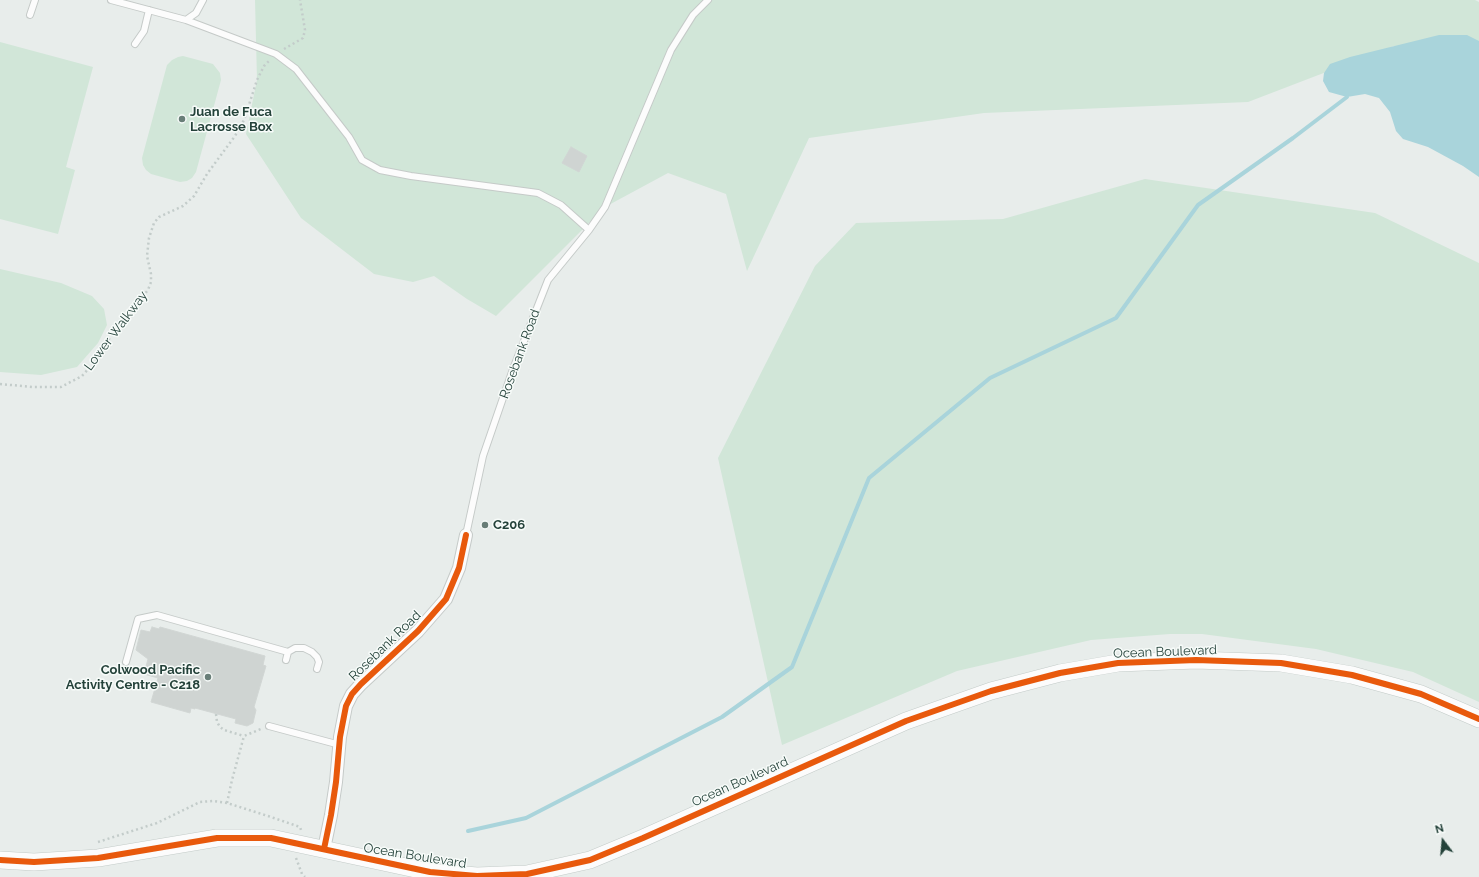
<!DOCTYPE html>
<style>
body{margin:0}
#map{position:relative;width:1479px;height:877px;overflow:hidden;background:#e8edeb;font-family:Raleway,sans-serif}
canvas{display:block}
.north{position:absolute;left:1423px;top:821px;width:40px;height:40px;-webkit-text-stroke:3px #f7fbf9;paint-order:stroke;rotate:344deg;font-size:11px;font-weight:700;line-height:16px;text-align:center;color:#24423a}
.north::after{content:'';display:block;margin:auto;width:14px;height:18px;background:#24423a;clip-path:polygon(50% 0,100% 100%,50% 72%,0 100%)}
</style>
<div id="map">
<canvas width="1479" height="877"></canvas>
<div class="north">N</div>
</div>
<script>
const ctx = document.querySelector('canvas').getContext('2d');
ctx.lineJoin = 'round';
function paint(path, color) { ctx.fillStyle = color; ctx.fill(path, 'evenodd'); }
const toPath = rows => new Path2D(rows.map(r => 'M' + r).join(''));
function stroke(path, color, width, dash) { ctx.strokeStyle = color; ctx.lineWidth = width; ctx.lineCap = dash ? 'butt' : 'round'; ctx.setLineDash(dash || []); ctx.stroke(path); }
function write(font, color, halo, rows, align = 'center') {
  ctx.font = font + ' Raleway,sans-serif'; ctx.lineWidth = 3; ctx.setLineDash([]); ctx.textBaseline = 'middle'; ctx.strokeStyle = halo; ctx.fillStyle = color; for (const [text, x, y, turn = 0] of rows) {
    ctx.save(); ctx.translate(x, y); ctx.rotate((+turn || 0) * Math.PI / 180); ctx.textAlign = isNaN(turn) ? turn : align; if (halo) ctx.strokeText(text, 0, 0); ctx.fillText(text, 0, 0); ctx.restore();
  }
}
const green = toPath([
 [255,0,1475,0,1479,2,1479,57,1394,46,1248,102,984,113,809,138,747,271,726,194,668,173,605,207,496,316,467,299,434,276,413,282,374,274,301,218,246,134,257,80],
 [0,42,93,67,66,167,75,170,58,234,0,219],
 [183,56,213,64,220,73,221,80,196,172,192,178,187,181,180,182,151,174,146,170,143,165,142,158,167,65,172,60,178,57],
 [1145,179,1375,213,1479,263,1479,702,1413,672,1316,649,1202,634,1170,634,1091,640,957,671,782,745,718,458,815,266,856,223,1003,219],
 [0,269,61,283,92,296,104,309,107,325,98,343,77,367,41,375,0,372]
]);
const water = toPath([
 [1439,35,1467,35,1479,41,1479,177,1463,166,1428,147,1403,139,1396,131,1390,112,1379,98,1365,94,1347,97,1329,92,1323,81,1324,73,1330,64,1350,57]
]);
const stream = toPath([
 [468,831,526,818,722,717,792,667,869,478,990,378,1116,318,1198,205,1293,138,1347,97]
]);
const building = toPath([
 [571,147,587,156,579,172,562,163,571,147],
 [152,627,159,629,160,627,265,656,263,665,266,666,254,707,256,710,253,723,247,726,235,723,236,719,195,708,195,709,191,708,190,713,151,702,158,678,144,674,148,659,136,650,141,630,150,632,152,627]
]);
const path = toPath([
 [284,49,303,38,305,30,300,0],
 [0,384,33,387,61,387,82,376,98,358,109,339,123,319,148,290,151,282,151,274,147,256,149,238,154,223,159,217,183,206,194,196,207,174,235,136,244,120,257,80,264,66,269,61],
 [216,714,217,722,220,727,224,730,244,736],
 [227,803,232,780,244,736,261,729],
 [98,842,157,823,200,802,213,801,227,803,268,816,300,827,301,830],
 [296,858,302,874,305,877]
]);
const lane = toPath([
 [111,0,186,20,196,13,203,0],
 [30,15,35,0],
 [186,20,276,54,296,69,349,137,362,160,380,170,411,176,538,193,561,205,589,230],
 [135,44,144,31,149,10],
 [466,535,483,456,513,369,548,280,589,230,605,207,671,50,693,15,708,0],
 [286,660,288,652,295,648,304,648,312,652,317,657,319,662,317,669],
 [126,662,138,619,157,615,288,652],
 [269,726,340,745]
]);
const street = toPath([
 [324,849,331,815,336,782,340,737,346,706,352,694,361,684,418,631,446,599,459,568,466,535]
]);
const secondary = toPath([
 [0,860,34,862,98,858,217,838,271,838,430,872,477,876,527,874,590,860,643,838,906,721,991,691,1060,673,1118,663,1196,660,1281,663,1352,675,1421,694,1479,719]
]);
const cycleway = toPath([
 [324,849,331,815,336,782,340,737,346,706,352,694,361,684,418,631,446,599,459,568,466,535],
 [0,860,34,862,98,858,217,838,271,838,430,872,477,876,527,874,590,860,643,838,906,721,991,691,1060,673,1118,663,1196,660,1281,663,1352,675,1421,694,1479,719]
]);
const markers = [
 [182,119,4,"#697e78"],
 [485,525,4,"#697e78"],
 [208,677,4,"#697e78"]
];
const poiNames = [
 ["Juan de Fuca",190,112],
 ["Lacrosse Box",190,127],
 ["C206",493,525],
 ["Colwood Pacific",200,670,"right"],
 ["Activity Centre - C218",200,685,"right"]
];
const streetNames = [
 ["Lower Walkway",116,331,-53],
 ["Rosebank Road",520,354,-70],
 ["Rosebank Road",385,646,-44],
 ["Ocean Boulevard",1165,652,-2],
 ["Ocean Boulevard",740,782,-24],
 ["Ocean Boulevard",415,856,9]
];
paint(green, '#d1e6d8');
paint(water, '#a9d4db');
stroke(stream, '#a9d4db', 4);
paint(building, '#cfd4d2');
stroke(building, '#d1d6d4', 1);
stroke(lane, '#c5cac8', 8);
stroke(street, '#c5cac8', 14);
stroke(secondary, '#c3cbc8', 18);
stroke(path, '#c3ccca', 2.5, [2, 3]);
stroke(lane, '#fcfcfc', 6);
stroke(street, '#fcfcfc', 12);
stroke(secondary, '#fcfcfc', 17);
stroke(cycleway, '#e8590c', 6);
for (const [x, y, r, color] of markers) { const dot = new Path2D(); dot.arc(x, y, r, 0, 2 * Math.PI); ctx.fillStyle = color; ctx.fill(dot); stroke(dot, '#f7fbf9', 1.5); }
write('bold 13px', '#24423a', '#f7fbf9', poiNames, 'left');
write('13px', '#24423a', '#f7fbf9', streetNames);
</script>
